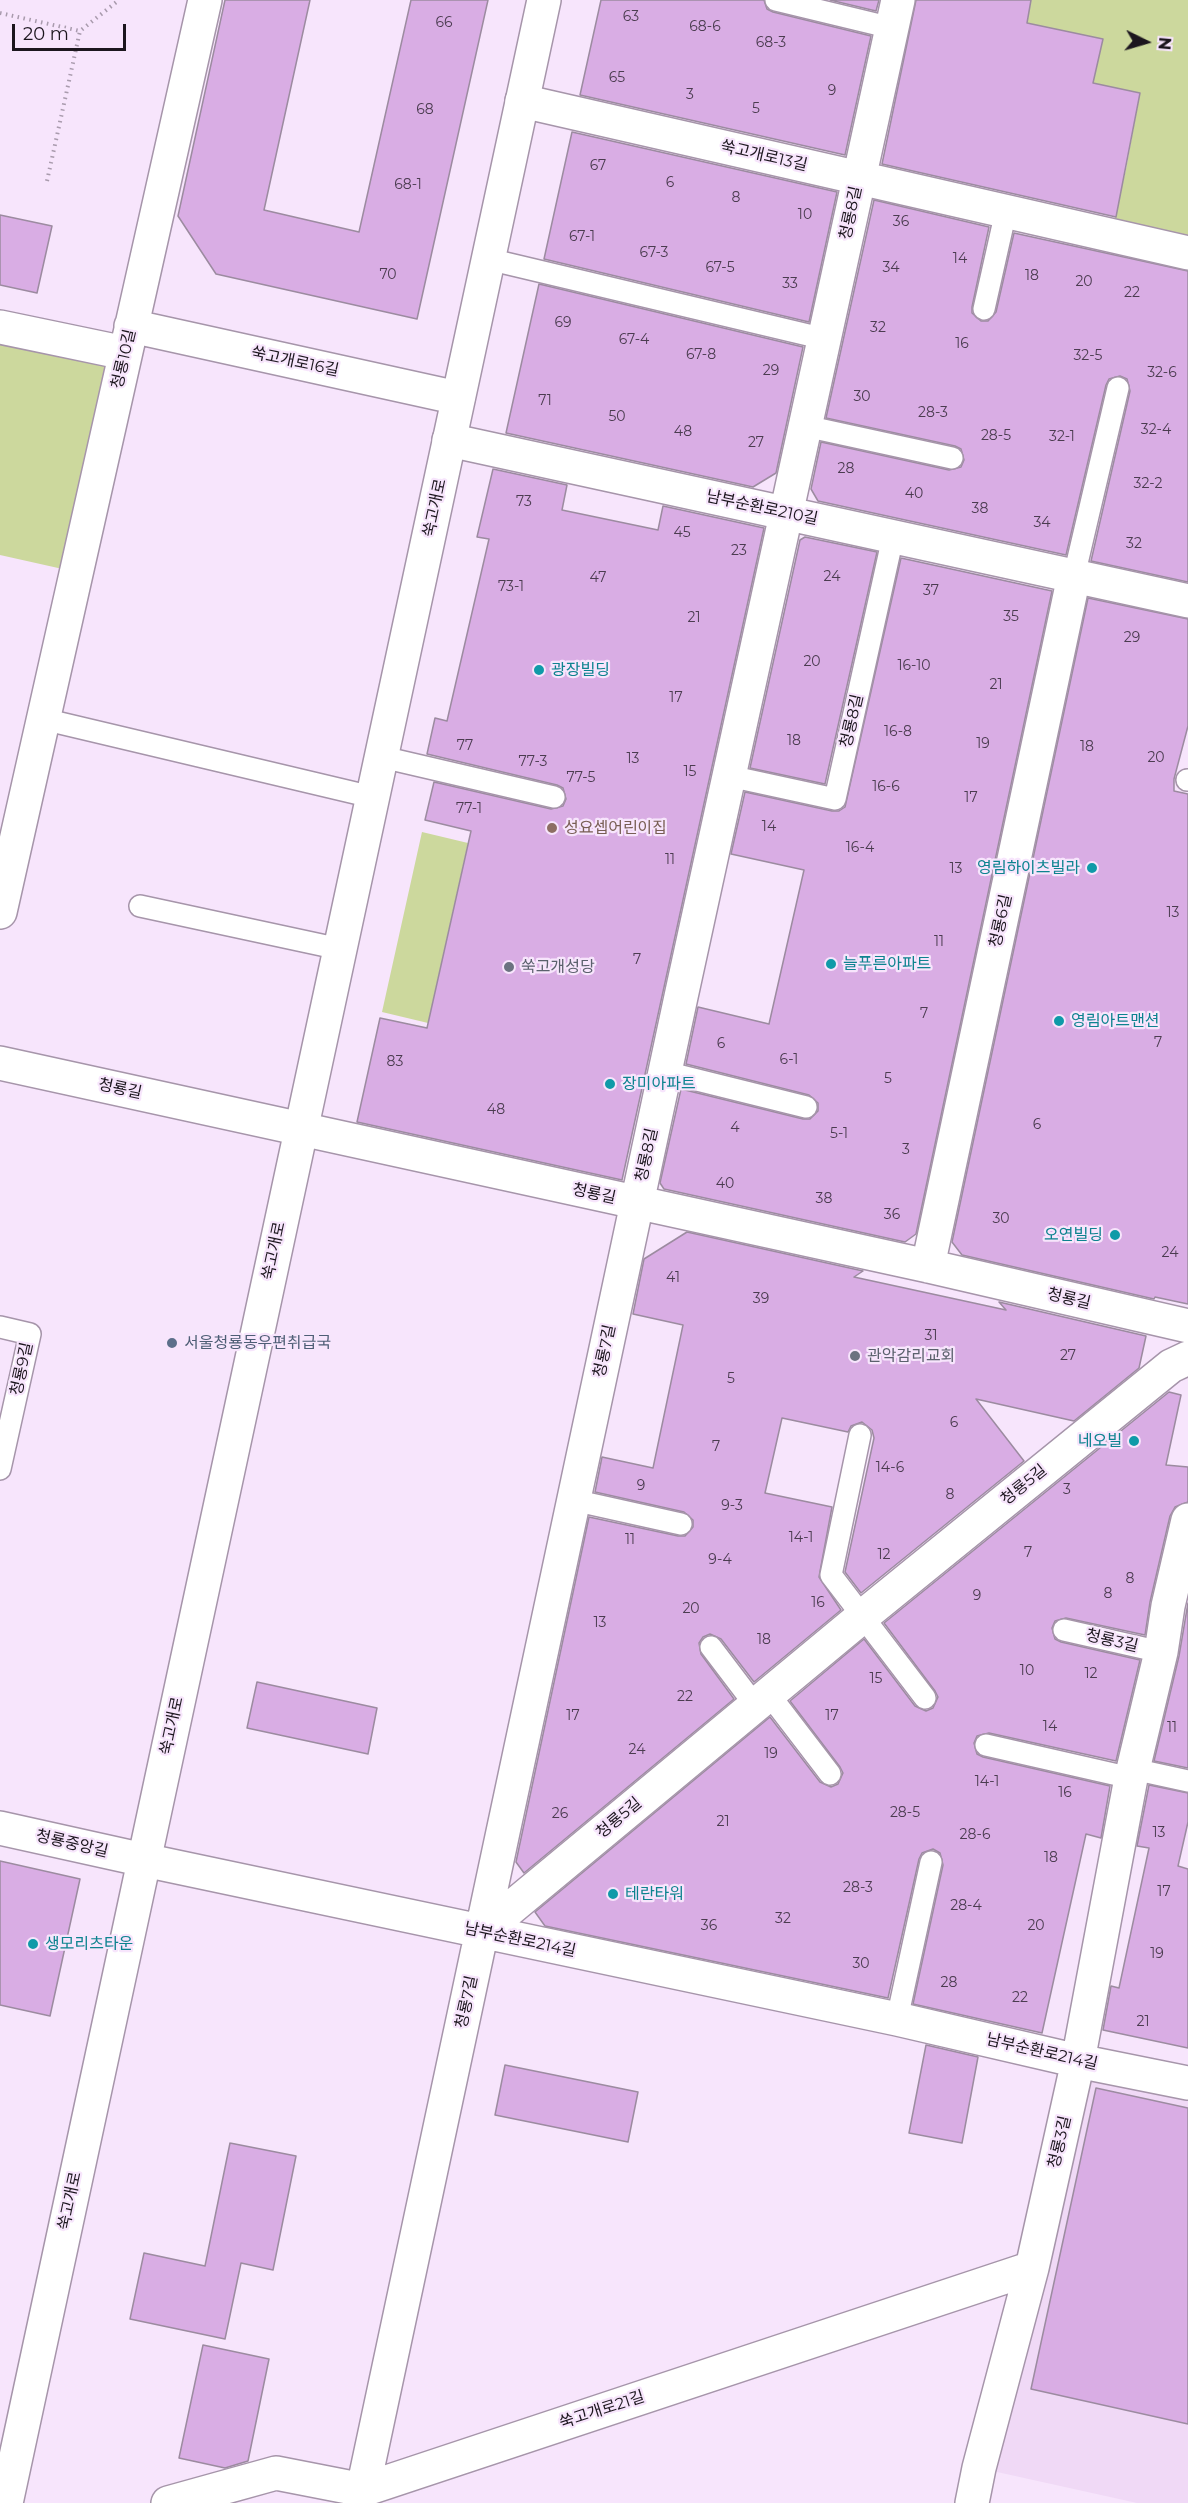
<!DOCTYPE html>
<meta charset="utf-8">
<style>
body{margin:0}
#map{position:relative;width:1188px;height:2503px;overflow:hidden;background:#f7e5fc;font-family:Montserrat,sans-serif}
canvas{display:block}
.north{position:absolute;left:1116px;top:12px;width:60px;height:60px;-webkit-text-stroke:4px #f7e5fc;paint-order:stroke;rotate:95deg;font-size:16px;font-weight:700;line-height:24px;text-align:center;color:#1c161e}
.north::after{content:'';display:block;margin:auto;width:21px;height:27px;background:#1c161e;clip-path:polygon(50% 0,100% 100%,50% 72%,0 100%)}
.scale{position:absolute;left:12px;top:24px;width:114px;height:27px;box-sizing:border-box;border:3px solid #1c161e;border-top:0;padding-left:8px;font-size:18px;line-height:21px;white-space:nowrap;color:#1c161e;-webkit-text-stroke:4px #f7e5fc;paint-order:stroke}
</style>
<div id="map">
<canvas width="1188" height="2503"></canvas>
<div class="north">N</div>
<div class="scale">20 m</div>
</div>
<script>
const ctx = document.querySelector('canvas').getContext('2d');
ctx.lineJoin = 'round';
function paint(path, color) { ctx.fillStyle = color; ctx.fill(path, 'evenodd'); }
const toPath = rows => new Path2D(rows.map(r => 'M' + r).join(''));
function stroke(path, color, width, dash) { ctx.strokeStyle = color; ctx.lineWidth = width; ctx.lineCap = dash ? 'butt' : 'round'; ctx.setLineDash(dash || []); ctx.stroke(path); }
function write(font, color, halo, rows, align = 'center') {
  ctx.font = font + ' Montserrat,"Noto Sans KR",sans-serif'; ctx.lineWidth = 4.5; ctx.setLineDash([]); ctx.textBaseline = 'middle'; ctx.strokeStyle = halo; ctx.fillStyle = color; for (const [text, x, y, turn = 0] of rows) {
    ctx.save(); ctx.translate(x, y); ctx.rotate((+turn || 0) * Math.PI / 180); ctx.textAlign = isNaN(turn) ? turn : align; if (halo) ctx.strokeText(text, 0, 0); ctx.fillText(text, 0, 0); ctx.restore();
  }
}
const built = toPath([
 [1078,2061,1188,2083,1188,2503,1137,2503,979,2468]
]);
const green = toPath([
 [1031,0,1188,0,1188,251,1111,234,1126,169,1140,93,1093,83,1103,39,1027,23],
 [0,322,127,343,76,572,0,555],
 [422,832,468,843,428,1023,382,1012]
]);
const building = toPath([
 [225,0,310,0,264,210,359,232,411,0,488,0,417,319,216,274,178,216,225,0],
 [601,0,764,0,767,9,773,12,871,36,845,155,580,95,601,0],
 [830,0,879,0,876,11,830,0],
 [916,0,1031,0,1027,23,1103,39,1093,83,1140,93,1116,217,882,164,916,0],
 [572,132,837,192,809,322,544,259,572,132],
 [874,200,989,227,972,307,972,313,981,321,988,321,996,312,1014,233,1188,271,1188,582,1091,561,1130,391,1127,379,1120,376,1109,379,1106,385,1066,555,818,501,811,489,821,442,949,470,961,467,964,460,961,449,955,446,826,418,874,200],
 [0,215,52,226,37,293,0,285,0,215],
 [539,284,803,347,776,473,753,487,506,433,539,284],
 [493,469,567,485,562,510,658,530,663,506,764,528,622,1180,357,1122,380,1018,427,1028,471,831,425,820,434,782,551,809,563,806,566,799,563,788,557,785,427,754,435,718,447,721,489,539,477,537,493,469],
 [805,537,877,552,825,784,750,768,800,540,805,537],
 [901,558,1052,591,916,1234,905,1242,664,1189,660,1183,681,1089,803,1119,810,1119,818,1111,818,1103,809,1095,686,1064,698,1007,769,1024,804,870,731,854,745,792,832,811,839,811,845,807,901,558],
 [1088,598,1188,619,1188,726,1174,779,1174,791,1188,794,1188,1304,1155,1297,1154,1299,962,1255,952,1242,1088,598],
 [687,1232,863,1271,854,1277,1006,1310,999,1302,1146,1336,1139,1368,1074,1421,976,1399,1024,1461,861,1593,845,1572,874,1438,872,1430,862,1422,851,1426,848,1432,782,1418,765,1493,832,1507,819,1577,841,1610,754,1682,721,1639,710,1634,703,1637,699,1643,701,1654,734,1699,524,1873,516,1862,589,1517,678,1536,685,1536,693,1527,693,1520,684,1512,595,1492,602,1457,653,1468,683,1325,633,1314,644,1259,687,1232],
 [1169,1392,1181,1395,1166,1465,1188,1467,1188,1502,1175,1507,1170,1516,1150,1602,1145,1635,1066,1618,1055,1621,1052,1628,1055,1639,1061,1642,1140,1660,1116,1761,989,1733,977,1736,974,1743,977,1754,983,1757,1110,1786,1101,1838,1086,1834,1042,2033,913,2004,943,1865,940,1853,933,1849,922,1853,919,1859,888,1998,545,1926,535,1912,770,1717,820,1782,831,1787,838,1784,843,1773,840,1767,790,1701,864,1639,915,1706,926,1711,933,1708,938,1697,935,1691,884,1623,1169,1392],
 [1188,1603,1188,1768,1154,1761,1179,1656,1188,1603],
 [257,1682,377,1708,368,1754,247,1728,257,1682],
 [1149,1785,1188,1793,1188,1822,1178,1866,1188,1869,1188,2048,1103,2030,1111,1986,1119,1988,1149,1848,1137,1846,1149,1785],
 [0,1861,80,1879,50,2016,0,2005,0,1861],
 [926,2045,978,2057,962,2143,909,2133,926,2045],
 [505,2065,638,2092,628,2142,495,2115,505,2065],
 [1096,2088,1188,2108,1188,2424,1031,2389,1096,2088],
 [230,2143,296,2156,273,2270,241,2263,225,2339,130,2319,144,2253,205,2266,230,2143],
 [203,2345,269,2359,248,2461,225,2468,179,2458,203,2345]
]);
const path = toPath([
 [0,13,80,31],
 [47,181,80,31,119,0]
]);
const lane = toPath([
 [776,0,892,28],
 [488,259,825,339],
 [984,309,1006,211],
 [805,426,952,458],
 [1074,576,1118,388],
 [43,719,372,797],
 [382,757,554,797],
 [729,776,835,799,893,537],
 [1187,780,1188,780],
 [140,906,340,949],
 [665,1072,806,1107],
 [0,1327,30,1334,0,1469],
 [860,1435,831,1575,925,1698],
 [573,1500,681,1524],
 [1064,1630,1161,1652],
 [711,1647,755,1705],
 [768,1693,830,1774],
 [986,1745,1131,1778],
 [1133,1769,1188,1781],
 [897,2019,931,1862]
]);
const street = toPath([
 [522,101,1188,253],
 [131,326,458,398],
 [0,327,125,353],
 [449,440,1188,601],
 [0,912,205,0],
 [0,1063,928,1266,1188,1326],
 [928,1266,1074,576],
 [0,1828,144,1860,897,2019,1078,2061,1188,2083],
 [482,1932,863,1616,1171,1366,1188,1358],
 [168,2503,276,2473,363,2490,1032,2268],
 [360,2503,682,992,898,0],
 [972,2503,979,2468,1032,2268,1078,2061,1131,1778,1161,1652,1168,1606,1188,1520]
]);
const secondary = toPath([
 [6,2503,544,0]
]);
const markers = [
 [539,670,6,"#0f9aa8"],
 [552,828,6,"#8d6e63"],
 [1092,868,6,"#0f9aa8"],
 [831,964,6,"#0f9aa8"],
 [509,967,6,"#6b7280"],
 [1059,1021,6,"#0f9aa8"],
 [610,1084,6,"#0f9aa8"],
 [1115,1235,6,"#0f9aa8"],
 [172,1343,6,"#5c6f8a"],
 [855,1356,6,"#6b7280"],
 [1134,1441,6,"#0f9aa8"],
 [613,1894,6,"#0f9aa8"],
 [33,1944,6,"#0f9aa8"]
];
const numberNames = [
 ["63",631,17],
 ["66",444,23],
 ["68-6",705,27],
 ["68-3",771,43],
 ["65",617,78],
 ["9",832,91],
 ["3",690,95],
 ["5",756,109],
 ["68",425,110],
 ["67",598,166],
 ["6",670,183],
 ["68-1",408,185],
 ["8",736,198],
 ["10",805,215],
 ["36",901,222],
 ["67-1",582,237],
 ["67-3",654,253],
 ["14",960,259],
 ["67-5",720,268],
 ["34",891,268],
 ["70",388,275],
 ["18",1032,276],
 ["20",1084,282],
 ["33",790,284],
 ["22",1132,293],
 ["69",563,323],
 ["32",878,328],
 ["67-4",634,340],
 ["16",962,344],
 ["67-8",701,355],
 ["32-5",1088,356],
 ["29",771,371],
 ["32-6",1162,373],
 ["30",862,397],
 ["71",545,401],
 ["28-3",933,413],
 ["50",617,417],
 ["32-4",1156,430],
 ["48",683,432],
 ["28-5",996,436],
 ["32-1",1062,437],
 ["27",756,443],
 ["28",846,469],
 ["32-2",1148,484],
 ["40",914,494],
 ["73",524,502],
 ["38",980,509],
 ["34",1042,523],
 ["45",682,533],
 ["32",1134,544],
 ["23",739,551],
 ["24",832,577],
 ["47",598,578],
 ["73-1",511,587],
 ["37",931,591],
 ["35",1011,617],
 ["21",694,618],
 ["29",1132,638],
 ["20",812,662],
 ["16-10",914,666],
 ["21",996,685],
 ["17",676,698],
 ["16-8",898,732],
 ["18",794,741],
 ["19",983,744],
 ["77",465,746],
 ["18",1087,747],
 ["20",1156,758],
 ["13",633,759],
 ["77-3",533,762],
 ["15",690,772],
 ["77-5",581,778],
 ["16-6",886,787],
 ["17",971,798],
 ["77-1",469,809],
 ["14",769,827],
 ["16-4",860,848],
 ["11",670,860],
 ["13",956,869],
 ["13",1173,913],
 ["11",939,942],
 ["7",637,960],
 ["7",924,1014],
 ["7",1158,1043],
 ["6",721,1044],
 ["6-1",789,1060],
 ["83",395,1062],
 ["5",888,1079],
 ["48",496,1110],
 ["6",1037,1125],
 ["4",735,1128],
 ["5-1",839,1134],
 ["3",906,1150],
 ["40",725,1184],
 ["38",824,1199],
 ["36",892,1215],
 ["30",1001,1219],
 ["24",1170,1253],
 ["41",673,1278],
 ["39",761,1299],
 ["31",931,1336],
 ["27",1068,1356],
 ["5",731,1379],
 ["6",954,1423],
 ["7",716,1447],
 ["14-6",890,1468],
 ["9",641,1486],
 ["3",1067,1490],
 ["8",950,1495],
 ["9-3",732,1506],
 ["14-1",801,1538],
 ["11",630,1540],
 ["7",1028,1553],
 ["12",884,1555],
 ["9-4",720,1560],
 ["8",1130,1579],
 ["8",1108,1594],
 ["9",977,1596],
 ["16",818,1603],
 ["20",691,1609],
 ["13",600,1623],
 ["18",764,1640],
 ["10",1027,1671],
 ["12",1091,1674],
 ["15",876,1679],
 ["22",685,1697],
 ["17",573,1716],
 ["17",832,1716],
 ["14",1050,1727],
 ["11",1172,1728],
 ["24",637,1750],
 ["19",771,1754],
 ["14-1",987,1782],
 ["16",1065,1793],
 ["28-5",905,1813],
 ["26",560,1814],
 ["21",723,1822],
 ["13",1159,1833],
 ["28-6",975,1835],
 ["18",1051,1858],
 ["28-3",858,1888],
 ["17",1164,1892],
 ["28-4",966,1906],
 ["32",783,1919],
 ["36",709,1926],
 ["20",1036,1926],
 ["19",1157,1954],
 ["30",861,1964],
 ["28",949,1983],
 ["22",1020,1998],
 ["21",1143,2022]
];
const streetNames = [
 ["쑥고개로13길",764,156,13],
 ["청룡8길",851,213,-78],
 ["청룡10길",124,359,-77],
 ["쑥고개로16길",295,362,12],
 ["쑥고개로",435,508,-78],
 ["남부순환로210길",762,508,12],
 ["청룡8길",852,721,-77],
 ["청룡6길",1001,921,-78],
 ["청룡길",120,1089,12],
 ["청룡8길",647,1155,-78],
 ["청룡길",594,1194,12],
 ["쑥고개로",274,1251,-78],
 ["청룡길",1069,1299,13],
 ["청룡7길",605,1351,-78],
 ["청룡9길",22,1369,-78],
 ["청룡5길",1024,1485,-39],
 ["청룡3길",1112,1641,13],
 ["쑥고개로",172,1726,-78],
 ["청룡5길",619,1818,-40],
 ["청룡중앙길",72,1844,13],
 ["남부순환로214길",520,1940,12],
 ["청룡7길",467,2002,-78],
 ["남부순환로214길",1042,2052,13],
 ["청룡3길",1060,2142,-77],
 ["쑥고개로",70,2201,-78],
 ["쑥고개로21길",602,2410,-18]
];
const cultureNames = [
 ["광장빌딩",551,670],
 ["영림하이츠빌라",1080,868,"right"],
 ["늘푸른아파트",843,964],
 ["영림아트맨션",1071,1021],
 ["장미아파트",622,1084],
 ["오연빌딩",1103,1235,"right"],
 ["네오빌",1122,1441,"right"],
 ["테란타워",625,1894],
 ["생모리츠타운",45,1944]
];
const educationNames = [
 ["성요셉어린이집",564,828]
];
const worshipNames = [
 ["쑥고개성당",521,967],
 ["관악감리교회",867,1356]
];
const serviceNames = [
 ["서울청룡동우편취급국",184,1343]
];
paint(built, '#f0d9f6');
paint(green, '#ccd89d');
paint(building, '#d9ade4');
stroke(building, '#9c8ba0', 1.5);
stroke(lane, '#a695aa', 24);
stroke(street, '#a695aa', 36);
stroke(secondary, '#a695aa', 36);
stroke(path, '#a99bad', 4, [1.5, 4.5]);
stroke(lane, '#fff', 21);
stroke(street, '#fff', 33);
stroke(secondary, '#fff', 33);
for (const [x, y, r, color] of markers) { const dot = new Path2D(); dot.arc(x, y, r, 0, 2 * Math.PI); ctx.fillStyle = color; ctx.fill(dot); stroke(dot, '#f7e5fc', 2); }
write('14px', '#4b3c50', null, numberNames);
write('16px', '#1c161e', '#f7e5fc', streetNames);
write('16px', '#0d838f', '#f7e5fc', cultureNames, 'left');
write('16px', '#785e54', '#f7e5fc', educationNames, 'left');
write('16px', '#5b616d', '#f7e5fc', worshipNames, 'left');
write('16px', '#4e5e75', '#f7e5fc', serviceNames, 'left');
</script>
